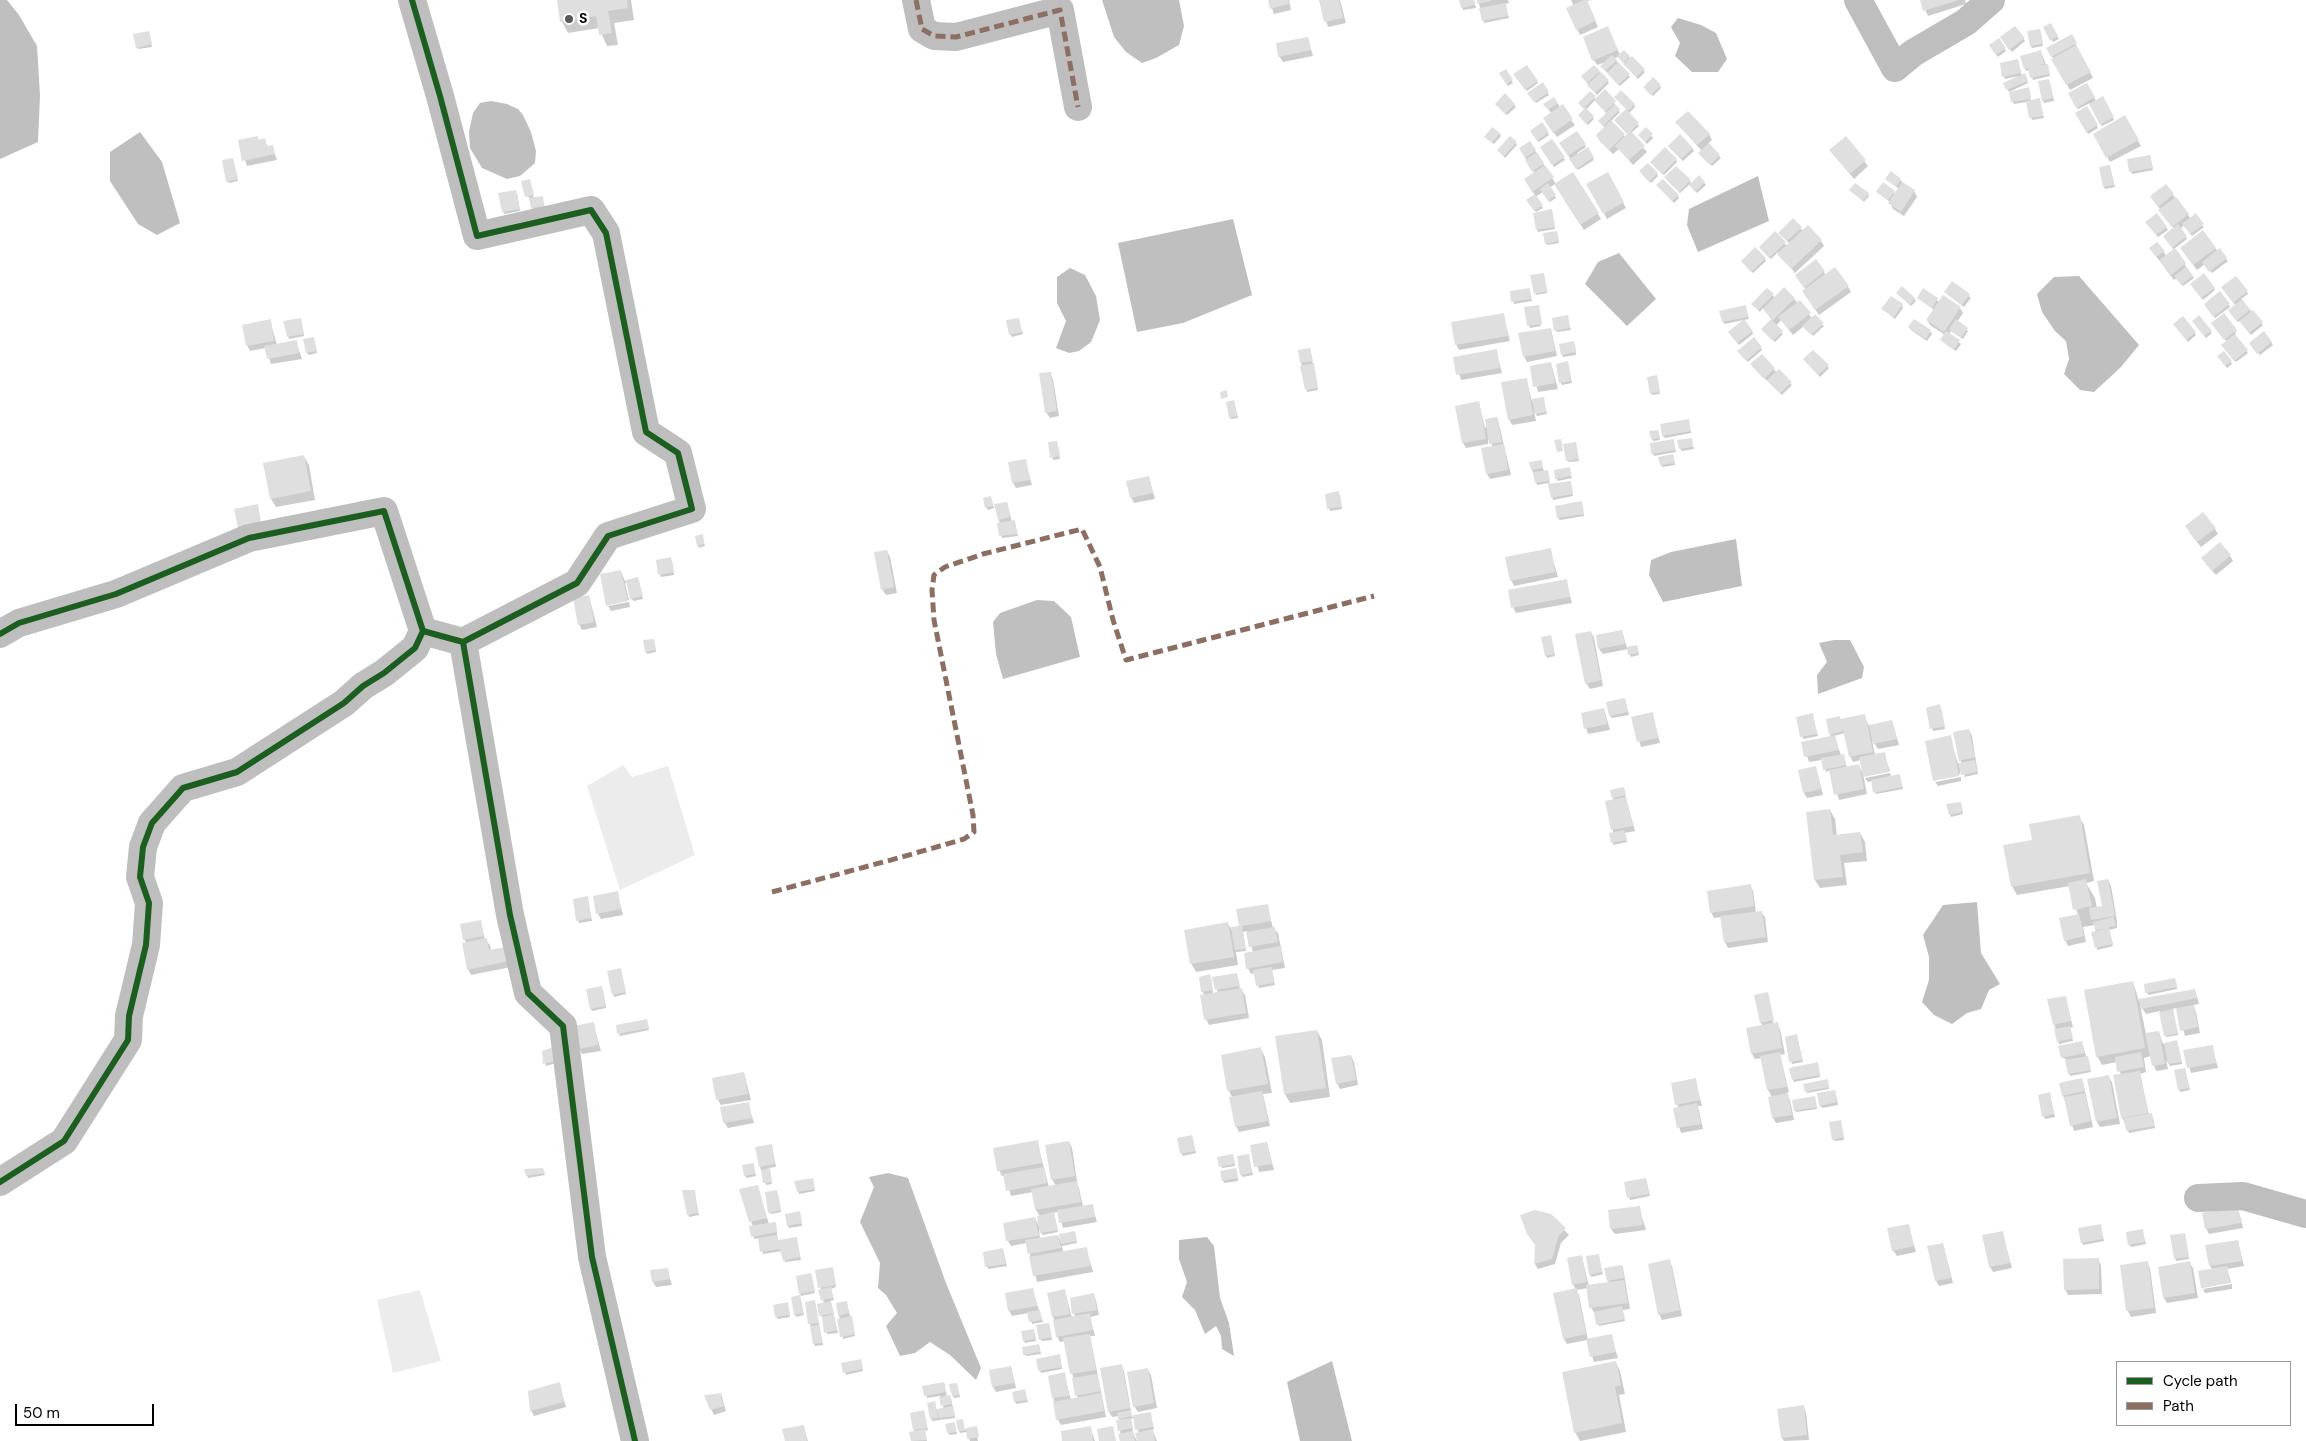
<!DOCTYPE html>
<style>
body{margin:0}
#map{position:relative;width:2306px;height:1441px;overflow:hidden;background:#fff;font-family:"DM Sans",sans-serif}
canvas{display:block}
.legend{position:absolute;left:2116px;top:1361px;width:175px;height:65px;box-sizing:border-box;background:#fff;border:1px solid #999;margin:0;padding:6px 9px;list-style:none;font-size:15px;color:#000}
.legend li{display:flex;align-items:center;gap:10px;height:25px}
.legend b{width:25px;border:1px solid #999}
.scale{position:absolute;left:15px;top:1404px;width:139px;height:22px;box-sizing:border-box;border:2px solid #000;border-top:0;padding-left:6px;font-size:15px;line-height:18px;white-space:nowrap;color:#000;-webkit-text-stroke:4px #fff;paint-order:stroke}
</style>
<div id="map">
<canvas width="2306" height="1441"></canvas>
<ul class="legend">
<li><b style="height:6px;background:#1b5e20"></b>Cycle path</li>
<li><b style="height:6px;background:#8d6e63"></b>Path</li>
</ul>
<div class="scale">50 m</div>
</div>
<script>
const ctx = document.querySelector('canvas').getContext('2d');
ctx.lineJoin = 'round';
function paint(path, color) { ctx.fillStyle = color; ctx.fill(path, 'evenodd'); }
const toPath = rows => new Path2D(rows.map(r => 'M' + r).join(''));
function stroke(path, color, width, dash) { ctx.strokeStyle = color; ctx.lineWidth = width; ctx.lineCap = dash ? 'butt' : 'round'; ctx.setLineDash(dash || []); ctx.stroke(path); }
function write(font, color, halo, rows, align = 'center') {
  ctx.font = font + ' "DM Sans",sans-serif'; ctx.lineWidth = 5; ctx.setLineDash([]); ctx.textBaseline = 'middle'; ctx.strokeStyle = halo; ctx.fillStyle = color; for (const [text, x, y, turn = 0] of rows) {
    ctx.save(); ctx.translate(x, y); ctx.rotate((+turn || 0) * Math.PI / 180); ctx.textAlign = isNaN(turn) ? turn : align; if (halo) ctx.strokeText(text, 0, 0); ctx.fillText(text, 0, 0); ctx.restore();
  }
}
const green = toPath([
 [623,765,632,777,668,766,695,855,620,890,587,786],
 [420,1290,441,1361,393,1373,377,1300]
]);
const water = toPath([
 [0,0,7,0,19,15,37,46,40,95,38,142,0,159],
 [1102,0,1179,0,1184,26,1179,45,1156,58,1142,63,1126,52,1114,37],
 [1678,18,1701,25,1716,33,1727,59,1718,72,1692,72,1675,56,1680,43,1671,27],
 [491,101,507,104,518,109,523,115,531,132,536,151,535,163,520,176,507,179,482,168,470,148,469,132,473,113,480,103],
 [140,132,162,162,180,223,157,235,138,224,110,181,110,152],
 [1758,176,1769,221,1698,252,1687,225,1689,209],
 [1233,219,1252,295,1183,323,1137,332,1118,243],
 [1619,253,1656,299,1627,326,1585,284,1598,262],
 [1070,268,1085,275,1096,296,1100,320,1091,342,1079,351,1069,353,1056,348,1066,321,1057,303,1057,277],
 [2079,276,2139,345,2121,367,2094,392,2080,390,2064,374,2069,359,2066,341,2055,331,2042,312,2037,294,2054,277],
 [1736,539,1742,586,1663,602,1649,575,1651,560,1671,552],
 [1037,600,1054,601,1071,617,1080,657,1003,679,996,654,993,622,1000,613],
 [1834,640,1850,640,1864,667,1862,678,1818,694,1817,675,1827,662,1819,643],
 [1977,902,1981,953,2000,984,1989,990,1981,1009,1967,1013,1952,1024,1934,1015,1922,1002,1929,980,1929,957,1923,935,1943,905],
 [888,1173,908,1178,946,1283,981,1368,976,1380,950,1355,930,1342,915,1353,900,1356,886,1326,897,1313,886,1295,878,1288,880,1263,860,1222,874,1187,869,1177],
 [1207,1237,1214,1246,1220,1298,1229,1323,1234,1356,1222,1349,1221,1336,1216,1326,1205,1334,1195,1310,1182,1297,1187,1282,1179,1259,1179,1240],
 [1332,1361,1352,1441,1300,1441,1287,1382]
]);
const shadow = toPath([
 [558,0,631,0,634,20,614,23,618,45,607,46,599,28,568,33,562,22],
 [1269,0,1289,0,1291,10,1274,14],
 [1320,0,1340,0,1346,23,1328,27],
 [1460,0,1474,0,1476,8,1463,10],
 [1478,0,1508,0,1509,3,1505,4,1509,18,1484,23],
 [1571,0,1593,0,1586,1,1598,27,1580,35,1567,9,1574,6],
 [1921,0,1965,0,1966,4,1928,16],
 [2050,24,2059,39,2053,42,2044,28],
 [2015,27,2025,41,2012,52,2003,40],
 [1608,28,1620,55,1629,57,1645,72,1638,79,1619,57,1614,58,1630,77,1620,86,1603,68,1606,62,1597,65,1594,60],
 [149,32,152,47,138,49,137,47],
 [2041,32,2043,46,2032,48,2031,46],
 [2071,35,2093,78,2070,90,2048,49],
 [1308,38,1313,56,1283,62,1279,56],
 [1999,40,2006,51,1998,57,1990,46],
 [2042,54,2050,76,2033,80,2030,70,2026,71,2025,68],
 [2018,61,2022,76,2024,74,2028,83,2009,92,2005,83,2018,76,2005,79,2004,76],
 [1527,66,1538,83,1527,91,1515,74],
 [1594,66,1609,83,1597,95,1584,79],
 [1505,71,1513,83,1508,86,1501,74],
 [2050,83,2054,101,2044,103,2043,100],
 [1542,84,1549,95,1536,103,1529,93],
 [2087,84,2096,101,2102,98,2114,120,2102,126,2090,103,2078,109,2070,94],
 [1660,86,1661,88,1653,96,1646,90],
 [2030,91,2031,101,2040,102,2044,118,2032,120,2027,102,2014,104,2013,102,2011,93],
 [1590,92,1596,100,1615,101,1614,106,1620,112,1611,121,1626,138,1629,135,1616,121,1634,104,1635,107,1628,114,1639,126,1631,133,1647,152,1633,165,1619,149,1613,154,1600,141,1597,136,1605,128,1601,123,1607,114,1595,100,1586,110,1594,119,1588,125,1581,118,1585,110,1581,105],
 [1505,95,1516,107,1507,115,1498,106],
 [1553,98,1575,125,1557,137,1548,124,1551,113,1545,104],
 [2087,108,2098,128,2088,134,2077,113],
 [2124,117,2141,146,2110,162,2095,135],
 [1677,123,1709,134,1712,140,1708,144,1721,158,1712,166,1701,155,1702,151],
 [1542,124,1549,135,1539,142,1532,131],
 [1646,129,1653,138,1647,144,1641,137],
 [1576,132,1586,147,1577,153,1578,155,1587,149,1594,160,1578,170,1560,143],
 [1499,133,1501,136,1494,144,1486,137],
 [257,137,259,141,264,140,268,147,272,147,277,160,247,166,239,141],
 [1845,137,1868,166,1854,179,1834,155],
 [1552,141,1565,160,1554,167,1541,148],
 [1516,143,1517,145,1505,158,1500,152],
 [1670,148,1692,148,1694,151,1683,161],
 [1520,149,1535,151,1556,184,1573,173,1601,219,1584,230,1555,184,1549,188,1556,198,1550,202,1543,192,1535,197,1543,208,1536,212,1528,200,1535,195,1528,185,1535,174],
 [2150,156,2153,170,2132,174,2128,160],
 [233,160,238,181,229,183,227,181],
 [1676,160,1677,162,1664,175,1653,164],
 [2110,167,2115,187,2105,189,2104,187],
 [1891,173,1914,191,1917,197,1904,216,1893,209,1890,202,1877,192,1894,192,1895,195,1899,189,1887,179],
 [1608,174,1626,208,1607,219,1588,184],
 [1642,174,1657,174,1658,176,1651,183],
 [1699,177,1706,185,1697,193,1690,184,1680,193,1667,180,1690,181,1691,184],
 [530,183,534,199,542,198,545,208,533,210,532,208,530,198,527,196],
 [1659,187,1678,196,1679,198,1674,203],
 [1851,190,1868,194,1869,196,1864,202],
 [517,193,520,211,505,214,503,212],
 [2173,195,2191,219,2204,227,2192,236,2184,225,2180,229,2187,239,2174,249,2194,278,2183,286,2177,278,2174,280,2152,251,2164,252,2166,256,2174,250,2166,239,2174,229,2153,199],
 [1552,213,1555,229,1538,232,1537,230],
 [2148,224,2166,227,2168,230,2158,237],
 [1800,228,1803,231,1821,241,1824,246,1795,273,1778,252,1771,259,1761,249,1784,243,1787,246,1790,244,1781,235],
 [1557,235,1559,243,1547,245,1546,243],
 [2215,248,2228,261,2212,273,2205,264,2197,270,2185,254],
 [1765,259,1766,261,1753,273,1744,263],
 [1815,261,1826,275,1848,287,1851,292,1819,315,1807,297,1806,289,1799,281],
 [1544,276,1547,293,1536,295,1535,293],
 [1953,283,1971,298,1964,307,1947,294],
 [2193,287,2214,288,2215,290,2203,300],
 [1924,290,1939,302,1960,308,1963,313,1957,322,1968,331,1963,339,1951,331,1949,334,1961,344,1956,351,1943,342,1942,340,1945,335,1930,325,1927,320,1934,310,1918,298],
 [2224,290,2247,292,2248,294,2241,299,2263,325,2251,335,2241,320,2238,322,2231,313,2236,306],
 [1530,291,1532,301,1514,304,1511,292],
 [1897,293,1914,298,1916,301,1911,306],
 [1773,295,1775,299,1794,299,1812,318,1824,326,1813,336,1804,326,1793,335,1781,320,1776,326,1783,334,1775,342,1763,329,1772,320,1763,308,1760,312,1754,306],
 [1902,305,1903,308,1895,319,1883,309],
 [2229,305,2230,307,2215,318,2206,307],
 [1538,307,1541,326,1530,328,1525,308],
 [1746,309,1749,319,1724,324,1721,312],
 [1503,314,1510,341,1459,350,1456,344],
 [1567,316,1571,330,1557,332,1556,330],
 [2183,318,2196,335,2188,342,2176,326],
 [1018,319,1023,334,1012,337,1010,334],
 [270,321,277,345,296,342,302,359,271,364,266,348,250,351,247,345],
 [301,321,304,336,289,339,288,336],
 [1915,321,1930,331,1932,334,1927,341,1911,330,1910,328],
 [2195,323,2210,331,2212,333,2206,338],
 [2214,326,2236,331,2235,335,2248,353,2236,362,2224,347,2227,342],
 [1551,329,1557,356,1527,362,1524,356],
 [1752,331,1753,334,1739,345,1731,334],
 [2264,333,2273,345,2260,355,2252,345],
 [1754,339,1762,350,1748,362,1740,353],
 [314,340,317,353,309,355,307,353],
 [1575,344,1576,355,1563,357,1562,355],
 [1310,349,1318,390,1307,392,1299,351],
 [1496,350,1502,373,1461,380,1454,358],
 [1813,351,1829,368,1820,377,1806,362],
 [1761,355,1777,373,1792,385,1782,395,1753,367],
 [2220,359,2231,362,2232,364,2227,368],
 [1551,363,1558,389,1538,392,1531,367],
 [1568,363,1572,383,1562,385,1560,382],
 [1050,373,1053,379,1059,416,1050,418,1046,412],
 [1657,377,1660,394,1652,395,1651,393],
 [1526,379,1532,401,1543,399,1547,414,1537,416,1534,411,1536,421,1512,425,1509,419],
 [1234,401,1238,418,1231,419,1230,417],
 [1479,403,1485,428,1497,418,1498,420,1511,475,1490,479,1487,474,1493,447,1488,438,1488,444,1466,448,1463,443],
 [1689,423,1691,433,1665,438,1663,436],
 [1658,431,1660,440,1653,441,1652,439],
 [1691,439,1694,449,1682,451,1680,449],
 [1057,442,1060,459,1053,460,1049,444],
 [1674,443,1676,452,1654,456,1653,453],
 [1576,446,1579,461,1569,462,1567,460],
 [1673,455,1675,465,1662,467,1660,458],
 [304,457,309,465,315,500,276,507,271,499],
 [1025,460,1032,485,1016,488,1013,483],
 [1541,461,1544,472,1548,474,1550,485,1571,484,1573,496,1553,500,1549,483,1537,485,1532,470],
 [1569,468,1572,478,1558,481,1556,478],
 [1149,477,1155,499,1134,503,1131,497],
 [1326,495,1340,495,1342,509,1330,511],
 [991,497,994,508,988,510,986,507],
 [1007,503,1012,522,1015,524,1018,536,1002,538,999,520],
 [1582,505,1584,516,1560,520,1558,518],
 [2215,529,2218,534,2201,547,2189,532],
 [703,538,705,546,699,548,698,545],
 [1550,550,1558,577,1514,586,1511,580],
 [887,551,890,557,897,593,886,595,882,589],
 [2230,556,2233,561,2216,575,2206,564],
 [672,561,674,575,661,577,660,575],
 [621,571,625,581,638,579,643,599,634,601,631,599,628,582,625,583,629,600,607,604],
 [1566,581,1572,603,1516,613,1513,607],
 [589,596,597,627,582,630,579,624],
 [629,602,630,607,611,611,608,606],
 [1622,631,1627,648,1637,646,1639,655,1631,657,1628,649,1603,654,1599,649],
 [1591,632,1594,638,1603,686,1590,689,1586,683],
 [1551,637,1555,656,1547,658,1546,655],
 [653,640,656,652,647,654,646,652],
 [1625,699,1629,715,1612,718,1610,716],
 [1927,708,1941,708,1945,729,1933,731],
 [1604,709,1610,730,1588,734,1582,714],
 [1652,713,1660,743,1641,747,1633,718],
 [1812,715,1818,736,1803,739,1798,718],
 [1864,716,1869,726,1892,721,1899,745,1878,749,1872,740,1875,755,1884,754,1890,771,1863,774,1867,794,1839,800,1831,770,1826,772,1822,760,1809,762,1803,743,1831,737,1830,734,1839,717,1841,721],
 [1845,733,1850,756,1853,762,1861,760,1863,774,1859,766,1847,768,1844,757,1841,755,1834,736],
 [1969,730,1972,736,1978,774,1964,777,1965,773,1962,774,1960,770,1960,774,1934,780,1950,737,1958,764,1962,763,1960,760],
 [1816,768,1823,795,1807,798,1804,793],
 [1890,773,1891,777,1900,778,1903,789,1876,794,1872,781,1868,782,1865,778],
 [1961,777,1961,781,1938,786,1935,782],
 [1624,791,1635,831,1625,833,1627,842,1613,845,1613,798],
 [1960,804,1963,814,1951,817,1950,814],
 [1830,810,1835,819,1837,836,1860,833,1865,842,1867,861,1844,863,1847,885,1820,888,1815,880],
 [2079,817,2084,825,2094,881,2086,883,2095,898,2097,908,2103,907,2108,880,2111,886,2117,921,2117,928,2109,930,2113,946,2097,950,2095,925,2083,927,2086,942,2068,946,2065,940,2078,915,2070,886,2017,895,2012,886,2033,841],
 [1750,885,1753,891,1756,913,1761,912,1765,917,1768,942,1728,948,1725,942,1721,917,1714,918,1711,912],
 [617,892,623,915,601,919,598,914],
 [588,900,592,921,579,923,578,921],
 [1267,905,1273,928,1278,933,1285,968,1272,970,1275,985,1259,988,1255,973,1251,974,1248,968,1253,952,1247,931,1243,932,1246,951,1236,952,1238,965,1196,972,1191,963,1228,924,1234,933,1241,928,1238,910],
 [481,923,485,940,490,945,491,951,505,949,511,967,471,975,468,969,467,944,464,939],
 [620,969,626,994,614,997,613,994],
 [1237,974,1240,989,1245,995,1249,1018,1209,1025,1206,1019,1205,996,1202,991,1211,978,1213,994,1218,993,1214,978],
 [2176,981,2177,989,2148,995,2147,992],
 [2133,982,2139,1001,2195,990,2199,1004,2193,1005,2196,1012,2200,1033,2185,1036,2177,1008,2172,1009,2178,1035,2166,1037,2160,1011,2146,1014,2140,1005,2146,1034,2159,1032,2163,1044,2177,1041,2182,1064,2170,1066,2166,1060,2168,1069,2156,1071,2151,1056,2144,1058,2146,1072,2140,1074,2149,1115,2153,1117,2155,1128,2129,1133,2122,1117,2121,1075,2117,1062,2102,1065,2097,1056],
 [603,990,606,1008,592,1011,591,1009],
 [1768,993,1774,1027,1777,1024,1780,1029,1785,1054,1780,1055,1789,1092,1786,1093,1790,1100,1794,1120,1776,1123,1773,1118,1772,1097,1768,1090,1762,1058,1755,1059,1752,1054,1763,1026,1761,1023],
 [2065,997,2073,1027,2069,1028,2073,1041,2059,1044,2049,1000],
 [593,1023,601,1051,582,1054,579,1049],
 [647,1023,649,1030,620,1036,619,1034],
 [1317,1031,1322,1040,1330,1097,1290,1103,1285,1094,1277,1037],
 [1797,1036,1803,1062,1792,1064,1786,1038],
 [2082,1043,2091,1072,2070,1076,2066,1059,2062,1058],
 [561,1046,563,1061,546,1066,545,1063],
 [2212,1046,2218,1068,2191,1073,2185,1051],
 [1260,1048,1265,1057,1272,1093,1263,1094,1270,1126,1239,1132,1236,1126,1232,1097,1229,1091,1222,1056],
 [1351,1056,1354,1062,1358,1085,1340,1089,1337,1083],
 [1818,1066,1820,1077,1794,1082,1793,1080],
 [2185,1069,2190,1090,2180,1092,2179,1089],
 [744,1073,751,1100,721,1105,718,1100],
 [2108,1076,2112,1082,2120,1124,2100,1127,2097,1122,2089,1080],
 [1695,1079,1702,1106,1698,1106,1703,1129,1681,1133,1674,1109,1679,1108,1677,1104],
 [2083,1082,2093,1127,2074,1131,2063,1095],
 [1828,1083,1829,1089,1807,1093,1806,1091],
 [1835,1091,1838,1105,1822,1108,1820,1105],
 [2050,1096,2055,1117,2045,1119,2044,1116],
 [1815,1099,1817,1109,1796,1112,1795,1110],
 [748,1103,754,1123,728,1128,724,1122],
 [1841,1123,1844,1140,1835,1141,1833,1139],
 [1192,1136,1196,1153,1183,1156,1181,1153],
 [1037,1141,1049,1187,1056,1186,1052,1179,1069,1142,1072,1148,1077,1181,1076,1181,1079,1188,1083,1207,1092,1205,1097,1222,1063,1228,1058,1212,1053,1213,1058,1232,1043,1235,1039,1229,1040,1239,1058,1236,1062,1243,1075,1232,1077,1243,1062,1246,1063,1252,1086,1248,1093,1272,1037,1282,1027,1243,1011,1246,1008,1241,1035,1218,1040,1228,1040,1216,1036,1210,1033,1192,1011,1196,1005,1175,1002,1176,999,1170],
 [1267,1143,1274,1170,1259,1172,1252,1146],
 [772,1147,776,1167,768,1168,772,1184,766,1185,760,1167],
 [1233,1155,1235,1166,1222,1168,1221,1166],
 [1248,1155,1253,1175,1243,1177,1241,1175],
 [753,1165,756,1176,747,1178,745,1176],
 [542,1169,545,1175,528,1178,527,1175],
 [1237,1171,1238,1181,1224,1183,1221,1172],
 [812,1179,815,1191,799,1194,796,1182],
 [1646,1179,1650,1196,1630,1200,1629,1197],
 [757,1186,769,1224,776,1226,778,1241,797,1241,801,1260,785,1262,782,1251,763,1254,759,1238,754,1239,753,1227,741,1190],
 [694,1191,699,1215,689,1217,688,1214],
 [778,1194,781,1212,771,1214,769,1212],
 [1639,1207,1646,1230,1615,1234,1611,1229],
 [2238,1208,2243,1228,2209,1234,2206,1228],
 [799,1213,802,1226,789,1228,788,1226],
 [1550,1215,1569,1235,1561,1243,1555,1264,1538,1269,1535,1264,1536,1246],
 [1908,1225,1916,1252,1897,1256,1893,1250],
 [2101,1228,2104,1241,2083,1245,2082,1242],
 [2142,1230,2146,1244,2131,1247,2129,1244],
 [2002,1232,2012,1268,1993,1272,1990,1267],
 [2171,1236,2185,1236,2189,1259,2176,1261],
 [2238,1241,2244,1266,2227,1269,2231,1282,2202,1288,2199,1272,2212,1269,2210,1266],
 [1943,1244,1953,1283,1939,1286,1936,1281],
 [1003,1249,1007,1266,988,1269,984,1253],
 [1598,1255,1603,1274,1591,1277,1590,1274],
 [1582,1257,1589,1286,1609,1283,1608,1280,1622,1266,1623,1268,1630,1309,1622,1310,1625,1321,1599,1326,1595,1313,1591,1308,1588,1288,1576,1290,1579,1295,1588,1340,1611,1336,1618,1358,1594,1362,1587,1340,1567,1344,1564,1339,1576,1290,1573,1284],
 [2098,1259,2101,1265,2102,1294,2068,1295,2065,1289],
 [1669,1261,1672,1266,1682,1316,1662,1320,1659,1314],
 [2147,1262,2150,1268,2156,1313,2131,1317,2128,1311,2121,1266],
 [2189,1262,2193,1268,2198,1298,2167,1303,2164,1298,2159,1268],
 [667,1270,672,1285,656,1287,653,1282],
 [833,1270,836,1287,831,1289,834,1300,830,1301,838,1333,827,1334,823,1317,820,1315,824,1304,817,1271],
 [811,1275,815,1293,801,1296,800,1293],
 [2232,1284,2232,1289,2205,1293,2203,1289],
 [1032,1289,1043,1322,1032,1324,1029,1313,1012,1316,1009,1311],
 [1065,1291,1072,1318,1076,1317,1074,1314,1093,1295,1096,1300,1099,1315,1090,1317,1095,1336,1090,1336,1106,1417,1061,1425,1058,1420,1049,1376,1064,1374,1071,1400,1078,1399,1065,1341,1060,1342,1057,1336,1049,1294],
 [800,1296,804,1315,796,1317,795,1314],
 [806,1303,815,1304,823,1345,815,1346,814,1344],
 [847,1304,855,1336,843,1339,839,1315],
 [788,1306,790,1317,778,1319,776,1317],
 [1049,1324,1052,1340,1042,1341,1040,1339],
 [1035,1333,1036,1341,1025,1343,1024,1341],
 [1039,1345,1041,1354,1026,1356,1024,1354],
 [1060,1358,1062,1369,1041,1373,1040,1371],
 [860,1360,863,1371,846,1375,845,1372],
 [1616,1363,1620,1371,1625,1394,1619,1395,1626,1432,1580,1441,1575,1432],
 [1121,1365,1124,1371,1132,1417,1150,1413,1154,1429,1152,1429,1157,1441,1138,1441,1139,1433,1134,1418,1130,1419,1133,1430,1132,1431,1137,1441,1121,1441,1119,1416,1112,1417,1109,1412],
 [1011,1367,1016,1388,996,1392,993,1387],
 [1147,1369,1151,1375,1157,1408,1138,1412,1134,1406],
 [559,1383,566,1407,534,1416,531,1410],
 [944,1383,947,1397,951,1398,955,1418,932,1421,928,1404,934,1403,937,1411,944,1409,940,1396,927,1398,924,1387],
 [957,1384,960,1397,954,1398,953,1396],
 [1025,1391,1028,1402,1016,1404,1015,1401],
 [721,1394,726,1411,714,1415,711,1409],
 [1803,1407,1806,1412,1809,1440,1784,1441,1782,1438],
 [924,1412,928,1430,924,1431,927,1441,912,1441,911,1433,915,1432,914,1430],
 [803,1426,808,1441,786,1441],
 [955,1426,957,1434,950,1435,948,1433],
 [976,1427,978,1441,970,1441,967,1432,960,1433,959,1431],
 [1090,1427,1095,1441,1064,1441]
]);
const building = toPath([
 [557,0,627,0,628,8,608,11,612,33,599,35,596,16,560,22],
 [1268,0,1288,0,1289,4,1270,9],
 [1319,0,1339,0,1343,18,1324,22],
 [1459,0,1474,0,1475,5,1461,8],
 [1477,0,1491,0,1491,1,1477,4],
 [1584,0,1587,0,1596,21,1576,30,1566,8],
 [1920,0,1959,0,1923,11],
 [1506,3,1508,16,1482,21,1479,8],
 [2051,23,2058,36,2050,41,2043,27],
 [1608,26,1618,50,1592,61,1583,37],
 [2015,26,2025,38,2009,50,2000,37],
 [2040,29,2043,44,2030,46,2027,31],
 [149,31,152,44,136,48,133,34],
 [2072,34,2077,43,2051,57,2046,48],
 [1308,37,1311,50,1278,57,1276,43],
 [1999,38,2006,48,1996,55,1989,45],
 [2076,45,2091,72,2066,85,2051,59],
 [1624,50,1630,56,1623,63,1617,56],
 [2041,50,2044,64,2035,66,2048,64,2050,74,2030,78,2028,68,2024,69,2020,56],
 [1612,55,1617,60,1605,71,1600,66],
 [1632,56,1645,69,1636,77,1623,64],
 [2018,59,2021,73,2002,77,2000,63],
 [1618,62,1630,74,1618,85,1607,73],
 [1527,65,1538,81,1525,90,1513,74],
 [1594,65,1600,71,1587,83,1581,76],
 [1506,69,1513,80,1506,84,1499,73],
 [1601,72,1609,80,1595,93,1587,85],
 [2025,73,2028,81,2006,90,2003,83],
 [1653,77,1661,85,1651,95,1643,87],
 [2049,79,2053,98,2042,101,2038,81],
 [1543,82,1549,92,1534,102,1527,93],
 [2087,83,2095,97,2076,108,2068,93],
 [2029,87,2031,99,2011,102,2009,92],
 [1605,89,1616,101,1605,112,1594,100],
 [1621,90,1635,104,1628,111,1614,97],
 [1590,91,1596,96,1585,107,1594,116,1586,124,1578,115,1584,109,1578,103],
 [1505,93,1515,104,1505,114,1495,104],
 [2103,96,2114,117,2100,125,2089,104],
 [1554,97,1558,103,1548,110,1543,104],
 [2040,98,2043,116,2029,118,2026,101],
 [1563,104,1573,119,1553,133,1543,118],
 [1615,104,1620,109,1603,126,1598,121],
 [2087,106,2098,125,2086,132,2075,113],
 [1626,109,1639,123,1631,131,1645,146,1629,160,1615,146,1627,134,1614,120],
 [1688,111,1710,134,1697,145,1675,122],
 [2125,115,2139,140,2106,158,2093,134],
 [1611,120,1625,134,1609,150,1596,135],
 [1542,122,1549,132,1537,141,1530,131],
 [1492,127,1500,133,1492,143,1484,137],
 [1646,127,1653,134,1645,142,1638,135],
 [1577,131,1586,144,1568,156,1559,143],
 [1680,134,1693,148,1681,159,1668,146],
 [258,136,258,140,265,138,267,146,273,145,275,154,242,161,238,140],
 [1510,136,1517,142,1504,156,1497,150],
 [1846,136,1866,160,1850,174,1829,150],
 [1552,139,1565,157,1552,165,1540,147],
 [1530,141,1536,150,1525,158,1519,148],
 [1709,143,1720,155,1710,165,1698,153],
 [1588,147,1594,157,1576,169,1569,159],
 [1665,147,1677,159,1662,174,1650,162],
 [1537,152,1544,163,1532,172,1525,160],
 [2150,155,2153,168,2129,172,2127,159],
 [233,158,238,179,226,182,222,160],
 [1648,163,1658,173,1649,182,1639,171],
 [1545,165,1554,177,1532,192,1524,179],
 [2110,165,2114,185,2103,187,2099,167],
 [1676,166,1691,180,1679,192,1664,177],
 [1891,171,1901,179,1896,187,1885,179],
 [1573,172,1599,213,1580,225,1554,184],
 [1608,172,1624,202,1603,214,1586,184],
 [1699,175,1705,182,1695,192,1689,185],
 [530,179,534,195,525,197,521,181],
 [1663,179,1679,195,1672,201,1656,185],
 [1883,182,1895,191,1888,200,1876,192],
 [1902,182,1915,190,1901,212,1888,203],
 [1548,183,1556,195,1548,201,1540,189],
 [1855,183,1869,193,1863,201,1849,190],
 [2166,184,2174,194,2158,207,2150,196],
 [516,190,520,209,502,212,498,193],
 [1535,194,1543,205,1534,211,1526,200],
 [543,196,544,206,531,208,529,198],
 [2176,197,2189,214,2172,227,2158,210],
 [1552,209,1555,227,1536,230,1533,213],
 [2157,213,2167,227,2156,235,2145,222],
 [2196,213,2204,224,2190,234,2182,224],
 [1793,218,1802,227,1787,241,1778,233],
 [2178,224,2187,236,2172,248,2163,236],
 [1808,225,1822,240,1791,269,1777,254],
 [2203,230,2216,248,2193,265,2180,248],
 [1557,231,1559,241,1545,244,1543,233],
 [1775,231,1786,242,1769,258,1759,247],
 [2157,242,2165,251,2156,257,2149,248],
 [1755,247,1766,258,1751,272,1741,261],
 [2175,248,2186,263,2171,275,2159,260],
 [2220,248,2227,258,2209,272,2202,262],
 [1816,259,1825,271,1804,288,1795,275],
 [1835,267,1849,286,1815,310,1802,291],
 [2186,267,2193,276,2181,285,2174,276],
 [1544,273,1547,291,1534,294,1530,275],
 [2204,273,2215,288,2201,298,2190,284],
 [2236,276,2248,291,2233,303,2221,287],
 [1952,281,1970,294,1962,305,1944,292],
 [1902,286,1915,298,1910,305,1896,293],
 [1784,287,1795,298,1773,320,1763,309],
 [1530,288,1531,299,1511,302,1510,291],
 [1767,288,1774,294,1758,310,1751,304],
 [1923,288,1938,298,1932,308,1917,298],
 [2220,291,2230,304,2213,317,2204,304],
 [1943,295,1961,307,1944,332,1926,320],
 [1891,296,1903,304,1894,317,1881,309],
 [2242,299,2250,310,2236,321,2228,310],
 [1800,300,1811,313,1789,330,1778,317],
 [1539,305,1542,324,1527,326,1524,307],
 [1746,305,1748,317,1722,322,1719,311],
 [2253,310,2263,322,2249,333,2239,321],
 [1504,313,1508,336,1455,345,1451,322],
 [2224,313,2237,330,2224,340,2211,323],
 [1815,314,1824,323,1811,335,1802,326],
 [1568,315,1570,328,1554,331,1552,318],
 [2199,315,2212,331,2204,336,2192,321],
 [2183,316,2196,332,2186,340,2173,324],
 [301,318,304,334,287,337,283,321],
 [1019,318,1022,332,1009,335,1006,320],
 [271,319,274,341,246,346,242,325],
 [1744,319,1753,331,1737,343,1728,332],
 [1771,319,1783,331,1773,341,1761,329],
 [1914,319,1931,330,1926,339,1908,327],
 [1956,319,1968,328,1961,338,1949,329],
 [1551,328,1555,351,1523,357,1518,333],
 [1946,331,1960,340,1954,350,1940,340],
 [2264,331,2272,342,2257,354,2249,343],
 [2235,334,2248,350,2234,361,2221,345],
 [314,337,317,351,306,353,303,339],
 [1754,337,1762,347,1746,361,1737,351],
 [297,340,299,353,267,359,264,346],
 [1574,341,1576,352,1561,355,1559,344],
 [1310,348,1313,361,1300,363,1298,350],
 [1497,349,1500,368,1456,375,1453,357],
 [1813,350,1829,365,1818,375,1803,359],
 [2224,351,2232,361,2225,366,2217,356],
 [1762,354,1775,368,1764,379,1750,364],
 [1568,361,1571,381,1559,383,1556,364],
 [1551,362,1555,383,1533,387,1530,366],
 [1314,363,1318,388,1305,390,1300,366],
 [1779,369,1792,382,1780,393,1767,380],
 [1051,372,1057,411,1045,413,1039,373],
 [1657,375,1660,392,1650,394,1647,377],
 [1527,378,1533,415,1508,420,1501,382],
 [1227,390,1228,397,1221,399,1220,392],
 [1544,397,1546,412,1535,414,1532,399],
 [1234,400,1237,416,1229,418,1226,402],
 [1479,401,1486,439,1462,443,1455,406],
 [1497,417,1502,442,1489,444,1485,419],
 [1689,419,1691,431,1662,436,1660,424],
 [1658,430,1660,438,1651,439,1649,431],
 [1692,438,1693,447,1679,449,1677,440],
 [1561,439,1563,451,1557,452,1554,440],
 [1674,439,1675,450,1651,454,1650,443],
 [1057,441,1060,456,1050,458,1048,442],
 [1576,442,1579,459,1566,461,1563,444],
 [1504,444,1508,470,1486,474,1481,448],
 [1673,454,1675,463,1660,465,1658,457],
 [304,455,311,491,270,499,263,463],
 [1026,459,1030,480,1012,483,1008,462],
 [1542,460,1543,468,1531,470,1529,462],
 [1570,467,1571,476,1555,479,1554,470],
 [1548,470,1550,481,1535,483,1533,472],
 [1149,476,1153,493,1130,498,1126,481],
 [1571,481,1573,494,1551,498,1548,484],
 [1339,491,1342,507,1327,509,1325,494],
 [991,496,993,506,985,508,983,498],
 [1582,501,1584,514,1557,518,1555,506],
 [1007,502,1011,517,998,520,994,504],
 [258,504,262,528,239,532,234,509],
 [2203,512,2216,528,2197,542,2185,526],
 [1015,520,1017,534,999,536,997,523],
 [703,534,704,544,697,546,695,536],
 [2220,542,2231,555,2212,571,2201,558],
 [1551,548,1555,572,1510,581,1505,557],
 [887,550,894,587,881,590,874,552],
 [671,557,674,572,658,575,656,560],
 [621,570,628,601,606,606,600,574],
 [638,577,643,596,630,599,626,580],
 [1567,579,1570,597,1511,608,1508,590],
 [589,595,594,622,578,625,573,598],
 [1622,630,1625,644,1598,649,1596,635],
 [1591,631,1601,680,1585,684,1575,634],
 [1551,635,1555,654,1545,656,1541,637],
 [654,639,656,650,645,652,643,640],
 [1637,645,1639,653,1628,655,1627,647],
 [1625,698,1628,712,1609,716,1606,702],
 [1940,704,1945,726,1930,729,1926,708],
 [1604,708,1607,724,1584,729,1581,713],
 [1653,712,1658,738,1637,742,1631,717],
 [1813,713,1817,734,1800,737,1796,717],
 [1865,714,1873,752,1849,757,1842,726,1843,731,1829,735,1826,719,1840,716,1840,719],
 [1892,720,1897,739,1873,744,1869,725],
 [1969,729,1975,757,1959,761,1953,732],
 [1835,735,1839,750,1804,757,1801,742],
 [1951,735,1959,776,1933,781,1925,741],
 [1885,752,1889,772,1863,777,1859,757],
 [1844,754,1846,765,1823,770,1821,758],
 [1975,760,1977,772,1961,775,1958,763],
 [1859,764,1864,789,1834,795,1829,770],
 [1816,766,1821,789,1803,793,1798,770],
 [1900,774,1902,787,1873,793,1871,780],
 [1624,787,1626,795,1612,798,1610,790],
 [1626,797,1633,826,1611,830,1605,801],
 [1961,802,1963,812,1949,815,1946,804],
 [1830,809,1833,835,1860,832,1863,852,1840,855,1843,877,1814,880,1806,812],
 [2080,815,2090,873,2011,887,2003,845,2032,840,2029,824],
 [1624,830,1627,840,1611,843,1609,833],
 [2086,879,2092,906,2073,910,2068,883],
 [2108,879,2115,916,2091,920,2089,908,2102,906,2097,881],
 [1751,884,1754,906,1710,913,1707,891],
 [618,891,621,909,596,914,593,896],
 [588,896,591,918,576,921,573,899],
 [1268,904,1271,921,1242,926,1246,949,1235,950,1231,927,1239,926,1236,909],
 [1762,911,1766,937,1724,943,1720,916],
 [2079,914,2084,936,2064,941,2059,918],
 [2114,917,2116,926,2109,927,2113,944,2095,948,2091,932,2106,929,2095,930,2093,922],
 [481,920,484,936,463,940,460,924],
 [1228,922,1234,957,1190,964,1184,930],
 [1275,927,1278,942,1249,947,1246,932],
 [487,938,489,950,506,947,508,961,467,970,462,943],
 [1280,946,1283,962,1246,969,1244,953],
 [1272,967,1274,983,1256,986,1253,970],
 [621,968,626,992,612,995,607,971],
 [1237,973,1240,986,1215,990,1212,977],
 [1210,974,1213,990,1201,992,1199,977],
 [2175,978,2177,987,2145,993,2144,984],
 [2133,981,2145,1048,2096,1057,2084,990],
 [602,986,606,1006,590,1009,586,989],
 [1242,988,1246,1013,1204,1020,1200,995],
 [2195,989,2197,998,2141,1009,2139,999],
 [1768,992,1774,1020,1760,1023,1754,995],
 [2066,996,2071,1021,2053,1025,2047,999],
 [2194,1005,2198,1027,2180,1031,2176,1008],
 [2173,1009,2178,1033,2164,1036,2159,1012],
 [647,1019,649,1028,617,1034,616,1025],
 [594,1022,598,1045,578,1049,573,1026],
 [1778,1022,1782,1048,1751,1054,1746,1028],
 [2070,1026,2073,1038,2057,1042,2054,1029],
 [1317,1030,1326,1088,1284,1094,1275,1036],
 [2159,1031,2165,1064,2152,1066,2145,1033],
 [1797,1034,1802,1060,1789,1062,1785,1037],
 [2177,1040,2182,1062,2168,1064,2164,1043],
 [2082,1041,2085,1053,2061,1058,2058,1046],
 [562,1044,563,1059,543,1064,542,1051],
 [2213,1045,2216,1063,2187,1068,2183,1050],
 [1261,1047,1268,1084,1227,1091,1221,1055],
 [1780,1052,1787,1087,1767,1090,1760,1056],
 [2141,1052,2144,1067,2117,1072,2115,1057],
 [1351,1055,1356,1080,1336,1084,1331,1058],
 [2088,1056,2091,1070,2068,1074,2065,1060],
 [1818,1062,1820,1075,1792,1080,1789,1068],
 [2185,1068,2189,1088,2178,1090,2174,1070],
 [2140,1071,2148,1113,2121,1118,2113,1075],
 [744,1072,748,1094,716,1100,712,1078],
 [2109,1075,2117,1118,2096,1122,2087,1079],
 [1696,1078,1700,1100,1675,1105,1671,1083],
 [2082,1078,2085,1091,2062,1096,2059,1083],
 [1828,1079,1829,1087,1805,1092,1803,1084],
 [1835,1090,1838,1102,1819,1106,1817,1093],
 [1262,1091,1268,1121,1235,1127,1229,1097],
 [2050,1092,2054,1114,2042,1117,2038,1095],
 [1788,1093,1792,1115,1772,1118,1768,1097],
 [2085,1093,2091,1121,2070,1126,2064,1097],
 [1815,1096,1817,1107,1794,1111,1792,1100],
 [749,1102,752,1118,723,1123,720,1107],
 [1697,1103,1701,1124,1677,1128,1673,1108],
 [2152,1113,2154,1126,2126,1131,2124,1118],
 [1841,1120,1844,1137,1832,1140,1829,1122],
 [1192,1135,1195,1151,1180,1154,1177,1138],
 [1038,1140,1042,1163,997,1171,993,1148],
 [1069,1141,1075,1176,1051,1180,1045,1145],
 [1267,1142,1272,1164,1254,1167,1250,1145],
 [772,1144,775,1164,759,1167,755,1147],
 [1233,1154,1235,1164,1219,1167,1217,1157],
 [1249,1154,1252,1173,1240,1175,1237,1156],
 [754,1163,755,1174,744,1176,742,1165],
 [1044,1167,1047,1183,1006,1191,1003,1174],
 [543,1168,545,1173,526,1176,524,1169],
 [770,1168,772,1182,763,1183,761,1170],
 [1236,1168,1238,1178,1222,1181,1220,1171],
 [813,1178,815,1189,797,1192,794,1181],
 [1646,1178,1649,1194,1627,1198,1624,1182],
 [1077,1181,1081,1202,1035,1210,1031,1189],
 [758,1185,767,1218,749,1222,739,1189],
 [682,1190,695,1190,698,1213,687,1215],
 [777,1190,781,1210,768,1213,765,1192],
 [1093,1204,1095,1217,1059,1223,1057,1210],
 [1640,1206,1643,1225,1610,1229,1608,1210],
 [2238,1206,2241,1223,2205,1229,2202,1213],
 [1535,1210,1551,1214,1566,1228,1558,1237,1552,1259,1534,1264,1535,1245,1527,1234,1520,1215],
 [800,1211,802,1223,787,1226,785,1214],
 [1054,1212,1058,1230,1040,1233,1037,1216],
 [1035,1217,1039,1236,1006,1241,1003,1223],
 [776,1222,777,1232,751,1237,749,1226],
 [1909,1224,1914,1246,1892,1251,1887,1228],
 [2101,1224,2103,1239,2081,1243,2078,1228],
 [2143,1229,2145,1242,2128,1245,2126,1232],
 [1075,1231,1077,1241,1061,1244,1059,1234],
 [2003,1231,2010,1263,1989,1267,1982,1235],
 [2185,1233,2189,1257,2174,1259,2170,1235],
 [777,1235,778,1240,797,1237,800,1257,783,1261,780,1249,760,1252,758,1238],
 [1058,1235,1061,1248,1028,1254,1025,1240],
 [2238,1240,2242,1261,2209,1266,2205,1245],
 [1943,1243,1951,1278,1935,1281,1927,1246],
 [1087,1247,1090,1266,1033,1276,1029,1257],
 [1003,1248,1006,1264,985,1267,983,1252],
 [1599,1254,1602,1272,1589,1275,1586,1256],
 [1582,1255,1587,1282,1572,1285,1567,1258],
 [2099,1258,2099,1289,2064,1290,2063,1259],
 [1670,1259,1680,1310,1658,1315,1648,1264],
 [2148,1261,2154,1308,2126,1311,2120,1265],
 [2190,1261,2195,1293,2163,1298,2158,1267],
 [1622,1265,1624,1278,1607,1281,1604,1268],
 [2227,1266,2230,1283,2201,1288,2198,1271],
 [833,1267,836,1285,818,1288,815,1270],
 [668,1268,670,1279,652,1282,650,1270],
 [811,1273,815,1291,799,1294,796,1276],
 [1624,1280,1628,1303,1589,1308,1586,1285],
 [831,1287,833,1298,821,1300,818,1290],
 [1033,1288,1037,1306,1008,1311,1005,1293],
 [1577,1288,1586,1334,1563,1339,1553,1293],
 [1065,1289,1070,1314,1052,1317,1047,1293],
 [1094,1293,1097,1310,1072,1314,1070,1298],
 [800,1295,803,1313,794,1315,791,1297],
 [815,1300,819,1323,808,1324,805,1302],
 [831,1301,834,1313,819,1316,817,1304],
 [847,1301,849,1313,838,1316,836,1303],
 [788,1302,790,1315,775,1317,773,1305],
 [1622,1306,1625,1319,1596,1325,1594,1312],
 [1040,1310,1042,1320,1029,1322,1027,1312],
 [1090,1313,1093,1330,1056,1337,1053,1320],
 [834,1314,837,1330,824,1333,822,1317],
 [852,1316,855,1334,840,1337,837,1319],
 [1049,1323,1052,1337,1039,1340,1036,1325],
 [819,1325,822,1343,813,1344,810,1326],
 [1034,1329,1036,1339,1023,1341,1021,1331],
 [1090,1334,1096,1370,1070,1374,1063,1338],
 [1612,1334,1616,1352,1590,1357,1586,1339],
 [1039,1344,1040,1352,1023,1355,1022,1347],
 [1060,1354,1062,1367,1038,1371,1036,1359],
 [861,1359,863,1369,843,1373,841,1363],
 [1616,1361,1621,1385,1615,1387,1622,1423,1574,1433,1562,1372],
 [1122,1364,1130,1408,1108,1412,1100,1368],
 [1011,1366,1014,1383,992,1387,989,1370],
 [1148,1368,1154,1403,1133,1407,1127,1372],
 [1065,1372,1069,1396,1052,1398,1048,1376],
 [1097,1374,1101,1391,1075,1396,1072,1378],
 [560,1382,564,1402,530,1411,528,1391],
 [944,1382,946,1392,924,1396,922,1386],
 [957,1383,959,1395,952,1396,949,1384],
 [1025,1389,1027,1400,1014,1402,1012,1392],
 [722,1393,721,1399,724,1406,710,1410,704,1395],
 [1101,1393,1104,1411,1056,1420,1053,1402],
 [950,1395,952,1404,941,1406,939,1397],
 [935,1401,938,1418,930,1419,927,1403],
 [1804,1405,1807,1435,1781,1438,1777,1409],
 [953,1406,955,1416,939,1418,937,1409],
 [924,1410,927,1428,913,1430,910,1413],
 [1131,1410,1132,1416,1118,1419,1117,1413],
 [1151,1412,1153,1427,1135,1430,1133,1415],
 [1131,1418,1133,1428,1118,1431,1116,1420],
 [963,1419,965,1430,958,1431,956,1420],
 [955,1422,956,1432,947,1433,945,1424],
 [804,1425,807,1441,785,1441,782,1429],
 [977,1426,979,1437,967,1439,966,1428],
 [1091,1426,1093,1441,1062,1441,1061,1431],
 [1113,1426,1116,1441,1099,1441,1097,1429],
 [925,1429,927,1440,911,1441,909,1432],
 [1153,1429,1155,1441,1137,1441,1135,1433],
 [1133,1431,1135,1441,1120,1441,1118,1434]
]);
const minor = toPath([
 [916,0,922,29,934,36,956,37,1060,10,1078,107],
 [1858,0,1895,68,1913,53,1966,22,1991,0],
 [0,634,19,623,116,594,249,538,384,511,423,631,463,642,577,583,608,536,692,509,678,453,646,432,606,233,591,210,477,236,440,96,412,0],
 [463,642,510,915,528,993,563,1026,592,1257,635,1441],
 [0,1182,64,1141,128,1040,129,1016,146,945,149,903,140,877,143,847,152,823,183,788,237,772,344,703,363,686,384,673,415,648,423,631],
 [2198,1198,2243,1196,2306,1214]
]);
const quiet = toPath([
 [916,0,922,29,934,36,956,37,1060,10,1078,107],
 [772,892,902,857,964,839,974,832,973,815,934,620,932,590,934,575,945,567,983,554,1082,529,1100,567,1113,620,1126,660,1374,596]
]);
const cycleway = toPath([
 [0,634,19,623,116,594,249,538,384,511,423,631,463,642,577,583,608,536,692,509,678,453,646,432,606,233,591,210,477,236,440,96,412,0],
 [463,642,510,915,528,993,563,1026,592,1257,635,1441],
 [0,1182,64,1141,128,1040,129,1016,146,945,149,903,140,877,143,847,152,823,183,788,237,772,344,703,363,686,384,673,415,648,423,631]
]);
const markers = [
 [569,19,5,"#595959"]
];
const poiNames = [
 ["S",579,19]
];
paint(green, '#ececec');
paint(water, '#bfbfbf');
paint(shadow, '#0003');
paint(building, '#dfdfdf');
stroke(minor, '#bebebe', 28);
stroke(quiet, '#8d6e63', 5, [10, 5]);
stroke(cycleway, '#1b5e20', 6);
for (const [x, y, r, color] of markers) { const dot = new Path2D(); dot.arc(x, y, r, 0, 2 * Math.PI); ctx.fillStyle = color; ctx.fill(dot); stroke(dot, '#fff', 2); }
write('bold 14px', '#000', '#fff', poiNames, 'left');
</script>
